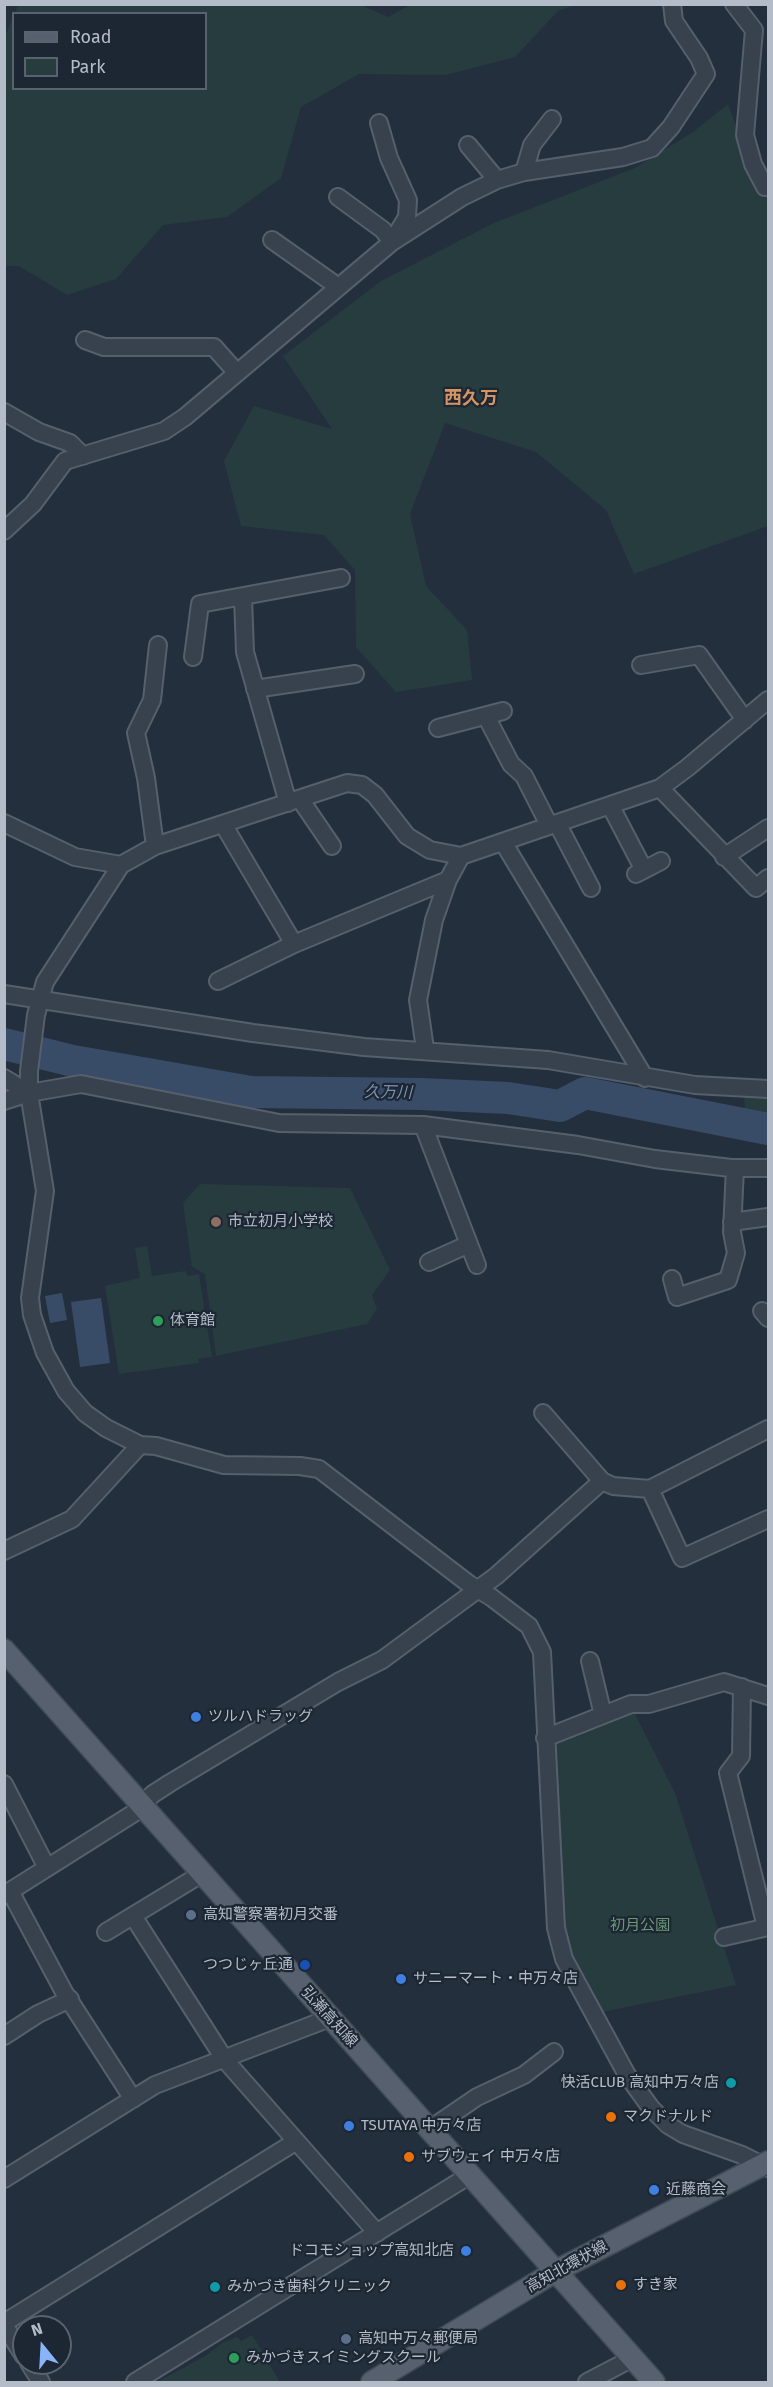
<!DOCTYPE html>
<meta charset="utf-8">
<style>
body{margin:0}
#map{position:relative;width:773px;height:2387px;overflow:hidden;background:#242f3e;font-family:"Fira Sans",sans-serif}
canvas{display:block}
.frame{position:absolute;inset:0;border:6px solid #b4bcc9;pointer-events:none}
.legend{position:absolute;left:12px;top:12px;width:195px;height:78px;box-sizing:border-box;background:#1d2633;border:2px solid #59626f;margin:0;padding:8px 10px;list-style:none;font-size:18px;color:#b4bcc9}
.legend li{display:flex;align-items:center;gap:12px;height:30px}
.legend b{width:30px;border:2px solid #59626f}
.north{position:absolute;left:12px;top:2315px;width:60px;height:60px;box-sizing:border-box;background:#1d2633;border:2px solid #59626f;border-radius:50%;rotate:342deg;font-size:16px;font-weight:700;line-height:24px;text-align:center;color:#b4bcc9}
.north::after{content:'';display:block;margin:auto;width:21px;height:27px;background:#8ab4f8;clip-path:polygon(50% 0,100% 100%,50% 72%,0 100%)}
</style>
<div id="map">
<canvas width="773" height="2387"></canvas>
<div class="frame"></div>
<ul class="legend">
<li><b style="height:8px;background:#56606e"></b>Road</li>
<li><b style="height:16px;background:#263c3f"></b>Park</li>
</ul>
<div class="north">N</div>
</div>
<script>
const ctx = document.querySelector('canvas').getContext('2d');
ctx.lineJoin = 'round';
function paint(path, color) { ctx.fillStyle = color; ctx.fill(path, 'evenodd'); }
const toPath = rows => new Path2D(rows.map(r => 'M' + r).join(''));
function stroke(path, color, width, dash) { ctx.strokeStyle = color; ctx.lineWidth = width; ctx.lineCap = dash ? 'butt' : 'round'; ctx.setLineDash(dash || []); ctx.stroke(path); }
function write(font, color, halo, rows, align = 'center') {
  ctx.font = font + ' "Fira Sans","Noto Sans JP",sans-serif'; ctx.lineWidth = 4.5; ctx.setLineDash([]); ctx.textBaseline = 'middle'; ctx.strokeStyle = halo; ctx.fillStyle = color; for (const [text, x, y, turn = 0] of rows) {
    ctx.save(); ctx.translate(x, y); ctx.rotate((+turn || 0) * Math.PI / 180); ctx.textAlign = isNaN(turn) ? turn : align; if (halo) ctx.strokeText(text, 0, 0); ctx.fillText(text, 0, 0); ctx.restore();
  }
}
const green = toPath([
 [361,5,388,17,410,5,574,5,558,11,515,57,446,75,359,74,301,107,281,178,227,217,163,225,116,279,67,295,19,266,5,266,4,39,13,17,14,88,206,88,206,14,15,13,18,5],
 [728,104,756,181,768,197,768,526,634,574,606,510,536,452,445,423,410,514,426,586,467,630,472,680,396,692,356,647,355,570,324,535,241,526,224,461,254,406,332,429,283,356,381,281,494,223,635,168,693,132],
 [744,1095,768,1095,768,1124,745,1109],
 [200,1184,350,1188,390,1270,372,1295,377,1309,367,1324,216,1356,205,1274,192,1267,183,1203],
 [147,1246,152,1276,186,1271,187,1276,199,1274,212,1357,198,1359,199,1363,119,1374,105,1286,140,1278,135,1248],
 [633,1710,675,1793,736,1985,602,2012,573,1961,566,1937,554,1753,559,1738],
 [252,2335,280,2382,157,2382,207,2355,222,2343,237,2337,241,2341]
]);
const water = toPath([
 [62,1293,67,1320,50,1323,45,1296],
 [101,1298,110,1363,80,1367,71,1302]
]);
const river = toPath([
 [4,1044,73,1061,251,1092,421,1094,508,1098,560,1106,585,1093,768,1129]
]);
const minor = toPath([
 [734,4,754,30,745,135,753,164,765,187,768,187],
 [468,145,497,180],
 [524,172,532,145,552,119],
 [338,197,383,230,392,242,407,217,408,200,389,158,379,123],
 [272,240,337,286],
 [85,340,104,347,214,347,237,373],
 [4,412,39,432,70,443,83,456],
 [4,531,33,504,65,461,164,431,185,417,392,242,462,197,497,180,524,172,623,157,652,148,671,127,706,74,699,58,674,21,672,4],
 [243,597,245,652,288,803],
 [193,657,200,604,341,578],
 [641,665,699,655,745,720],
 [255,689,355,674],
 [486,716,511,764,524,776,549,825],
 [438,728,503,711],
 [660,788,756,888,768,878],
 [300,799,332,846],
 [610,805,644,870],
 [4,823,75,857,121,865],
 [557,823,591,888],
 [223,824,294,944],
 [503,842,645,1078],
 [155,846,146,778,136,733,152,700,158,645],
 [461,856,430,850,407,836,375,795,362,785,347,783,155,846,121,865,45,982,36,1015,29,1071,29,1093,45,1191,30,1298,32,1315,45,1353,66,1391,85,1413,106,1428,140,1445,156,1446,224,1465,300,1466,319,1469,469,1584,491,1597,529,1626,542,1652,556,1928,564,1959,627,2075,651,2108,668,2125,683,2134,742,2155,768,2168],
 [724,857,768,828],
 [636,874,661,861],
 [218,981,294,944,448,880,461,856,660,788,687,768,768,700],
 [4,994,253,1033,364,1047,548,1060,695,1085,768,1089],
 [425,1049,418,1000,434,920,448,880],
 [4,1078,29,1093],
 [4,1101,29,1093,81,1084,279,1123,423,1125,578,1145,655,1159,731,1168,768,1168],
 [423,1125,477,1265],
 [732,1222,768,1217],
 [429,1262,469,1244],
 [672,1279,677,1297,728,1280,736,1253,732,1232,735,1168],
 [762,1311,768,1318],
 [602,1481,613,1486,650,1489,768,1429],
 [650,1489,682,1558,768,1519],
 [4,1551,72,1519,140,1445],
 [590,1661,603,1715],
 [742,1687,741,1756,728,1773,766,1927],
 [545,1738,631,1704,649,1704,724,1682,768,1696],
 [4,1784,47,1868],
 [10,1891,64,1992,133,2099],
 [4,1895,134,1813,153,1794,170,1783,338,1682,382,1660,496,1576,602,1481,543,1413],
 [133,1916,225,2060,377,2233],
 [106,1932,203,1873],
 [724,1937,768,1927],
 [4,2036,38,2014,70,1999],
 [430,2129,477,2097,524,2075,554,2052],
 [4,2179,155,2085,330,2018],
 [4,2323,295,2142],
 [4,2325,24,2356],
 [29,2363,41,2382],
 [135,2382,470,2175],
 [587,2382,633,2358]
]);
const major = toPath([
 [4,1650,654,2382],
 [372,2382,556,2271,768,2162]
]);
const markers = [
 [216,1222,6,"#8d6e63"],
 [158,1321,6,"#2e9e5b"],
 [196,1717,6,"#3f7fe0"],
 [191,1915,6,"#5c6f8a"],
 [305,1965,6,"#1a4fb4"],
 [401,1979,6,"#3f7fe0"],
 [731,2083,6,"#0f9aa8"],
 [611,2117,6,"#e8710a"],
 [349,2126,6,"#3f7fe0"],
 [409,2157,6,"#e8710a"],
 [654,2190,6,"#3f7fe0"],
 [466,2251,6,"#3f7fe0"],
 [621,2285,6,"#e8710a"],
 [215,2287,6,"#0f9aa8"],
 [346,2339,6,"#5c6f8a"],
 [234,2358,6,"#2e9e5b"]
];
const poiNames = [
 ["市立初月小学校",228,1222],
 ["体育館",170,1321],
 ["ツルハドラッグ",208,1717],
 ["高知警察署初月交番",203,1915],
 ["つつじヶ丘通",293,1965,"right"],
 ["サニーマート・中万々店",413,1979],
 ["快活CLUB 高知中万々店",719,2083,"right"],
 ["マクドナルド",623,2117],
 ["TSUTAYA 中万々店",361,2126],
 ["サブウェイ 中万々店",421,2157],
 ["近藤商会",666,2190],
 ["ドコモショップ高知北店",454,2251,"right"],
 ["すき家",633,2285],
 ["みかづき歯科クリニック",227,2287],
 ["高知中万々郵便局",358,2339],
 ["みかづきスイミングスクール",246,2358]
];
const parkNames = [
 ["初月公園",640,1926]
];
const streetNames = [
 ["弘瀬高知線",329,2017,48],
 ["高知北環状線",567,2267,-29]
];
const waterNames = [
 ["久万川",388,1093,1]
];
const quarterNames = [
 ["西久万",471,399]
];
paint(green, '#263c3f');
paint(water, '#394c67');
stroke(river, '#394c67', 32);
stroke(minor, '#565f6c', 20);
stroke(major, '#414a57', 24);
stroke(minor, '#38414e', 16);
stroke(major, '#56606e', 21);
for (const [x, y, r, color] of markers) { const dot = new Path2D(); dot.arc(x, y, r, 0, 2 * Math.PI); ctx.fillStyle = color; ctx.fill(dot); stroke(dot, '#1d2633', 2); }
write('15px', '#b4bcc9', '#1d2633', poiNames, 'left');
write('15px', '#6b9a76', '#1d2633', parkNames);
write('15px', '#b4bcc9', '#1d2633', streetNames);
write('italic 16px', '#7c92b1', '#1d2633', waterNames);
write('bold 18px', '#d59563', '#1d2633', quarterNames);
</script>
